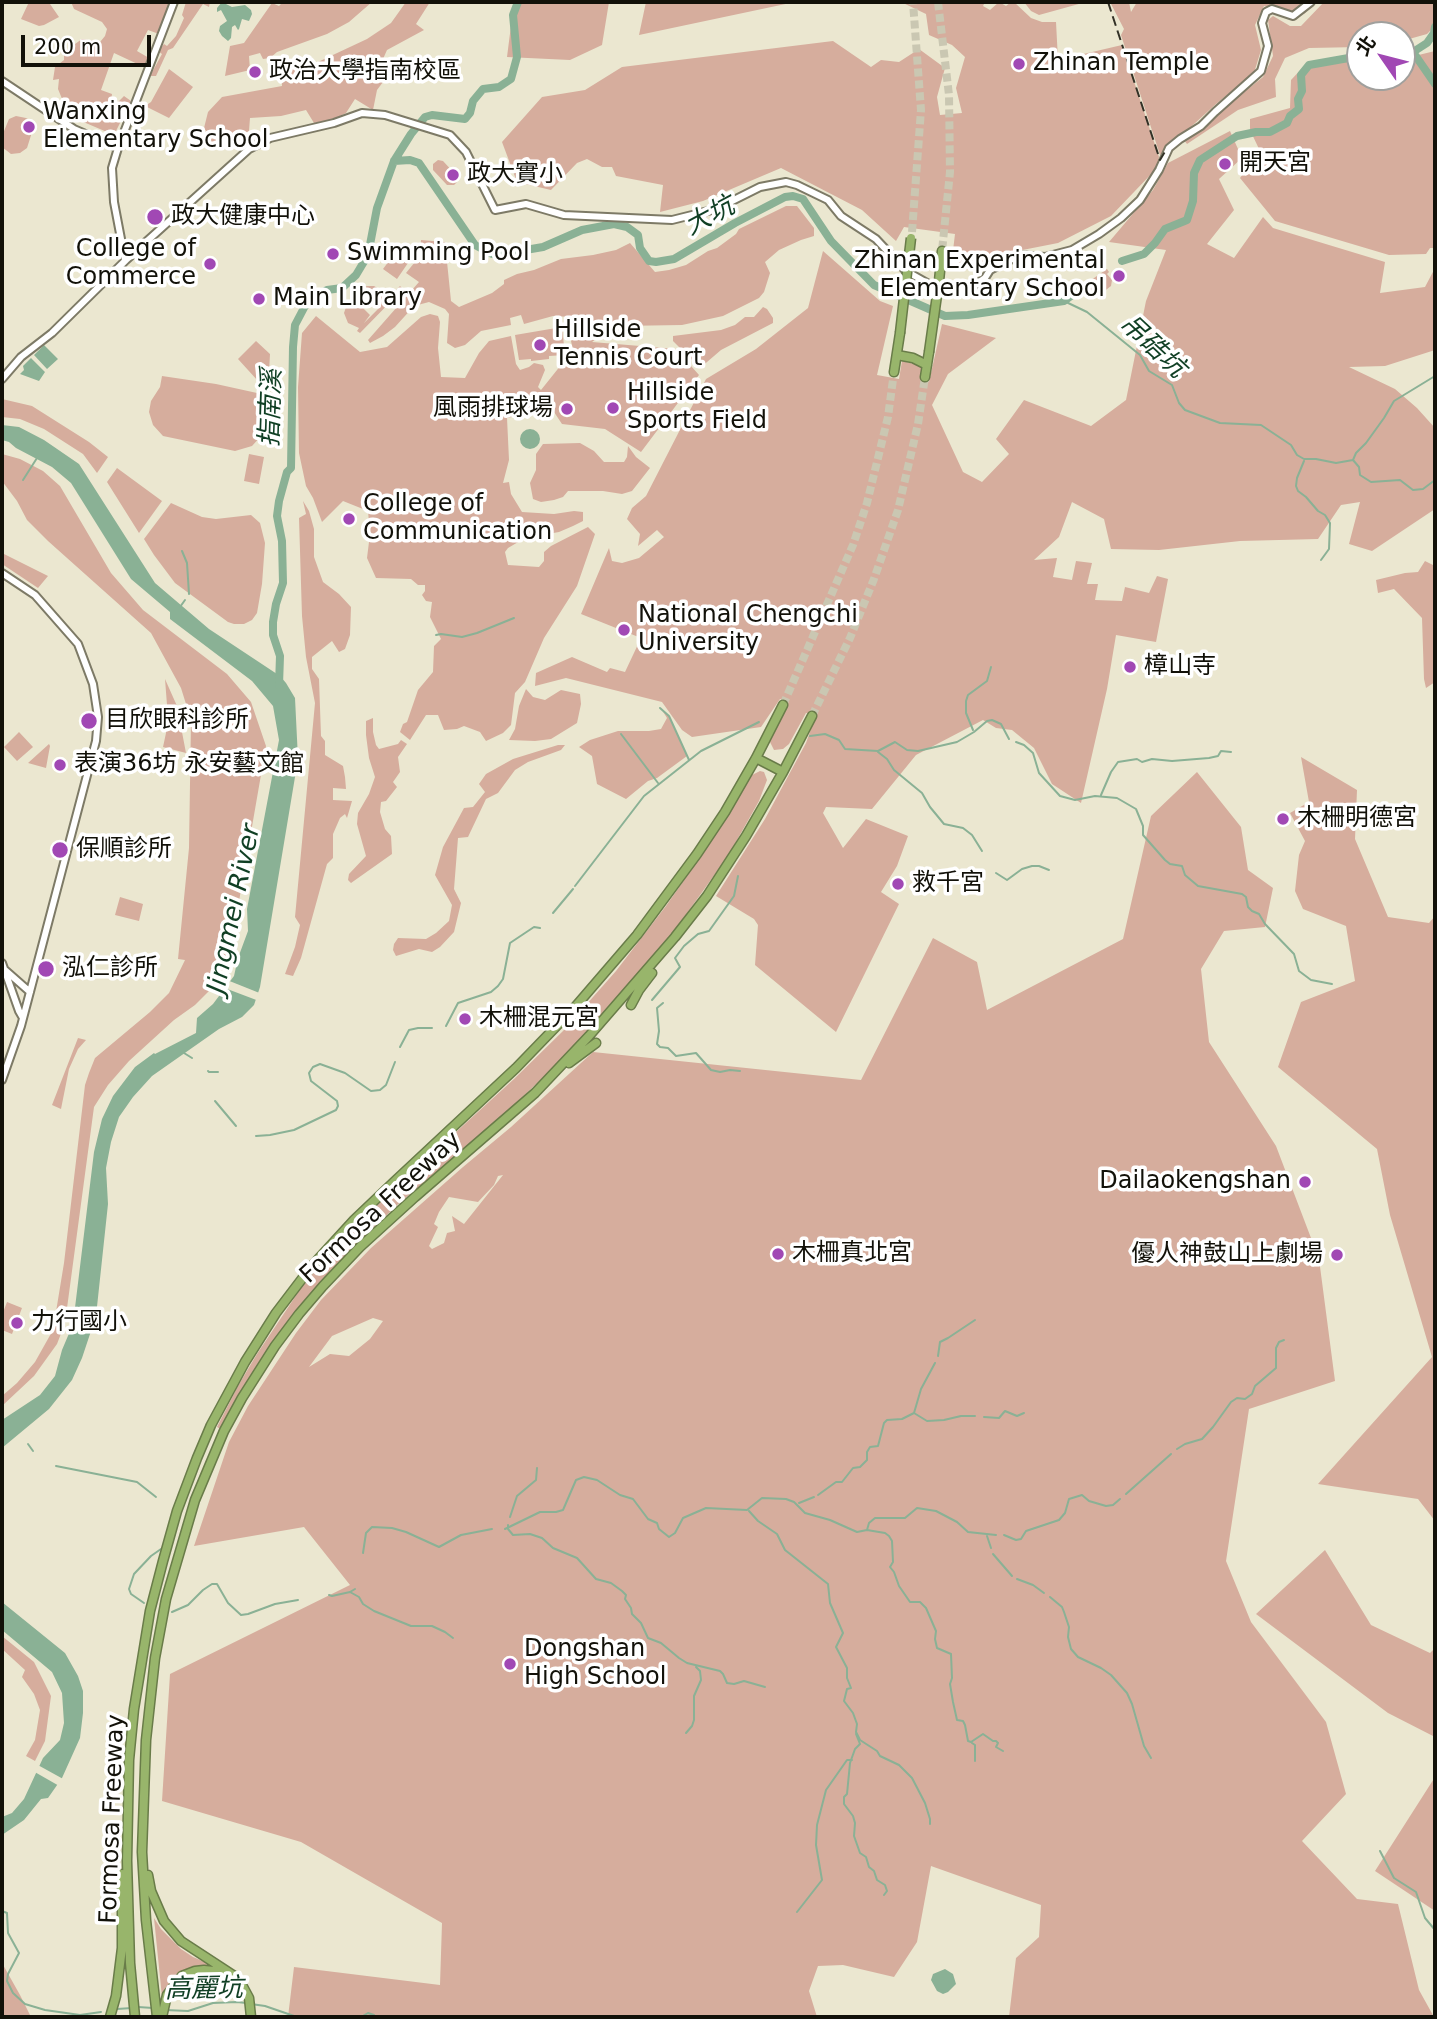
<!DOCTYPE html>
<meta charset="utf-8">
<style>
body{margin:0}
#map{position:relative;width:1437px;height:2019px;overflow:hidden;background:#ebe7d0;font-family:"DejaVu Sans","Noto Sans TC",sans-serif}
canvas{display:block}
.frame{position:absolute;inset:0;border:4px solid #121109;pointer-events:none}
.north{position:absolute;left:1346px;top:21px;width:70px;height:70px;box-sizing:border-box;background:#fff;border:2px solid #a0a09d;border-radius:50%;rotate:305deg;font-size:19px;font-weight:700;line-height:28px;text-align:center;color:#121109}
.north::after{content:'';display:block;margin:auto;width:24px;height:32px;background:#a148b4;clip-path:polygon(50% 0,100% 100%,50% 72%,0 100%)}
.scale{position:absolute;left:21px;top:35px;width:130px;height:32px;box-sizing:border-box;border:4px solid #121109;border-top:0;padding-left:9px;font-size:21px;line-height:24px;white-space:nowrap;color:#121109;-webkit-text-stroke:5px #fff;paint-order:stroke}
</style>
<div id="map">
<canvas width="1437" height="2019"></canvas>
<div class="frame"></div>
<div class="north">北</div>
<div class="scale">200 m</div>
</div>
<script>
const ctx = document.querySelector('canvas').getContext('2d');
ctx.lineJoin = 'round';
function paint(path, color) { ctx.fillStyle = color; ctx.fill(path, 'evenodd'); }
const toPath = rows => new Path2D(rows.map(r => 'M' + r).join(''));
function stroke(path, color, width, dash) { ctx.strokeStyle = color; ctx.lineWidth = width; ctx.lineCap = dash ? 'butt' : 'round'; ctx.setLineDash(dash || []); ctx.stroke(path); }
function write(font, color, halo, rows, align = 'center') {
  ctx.font = font + ' "DejaVu Sans","Noto Sans TC",sans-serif'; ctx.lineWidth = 7; ctx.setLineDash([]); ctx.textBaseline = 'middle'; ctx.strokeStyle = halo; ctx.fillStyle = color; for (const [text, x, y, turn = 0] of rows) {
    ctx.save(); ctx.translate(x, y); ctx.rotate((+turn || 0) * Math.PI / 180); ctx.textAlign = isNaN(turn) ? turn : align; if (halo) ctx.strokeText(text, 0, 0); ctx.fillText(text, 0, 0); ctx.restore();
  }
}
const green = toPath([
 [29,2,43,2,50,4,59,17,44,25,39,26,21,19],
 [71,2,172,2,159,34,148,30,137,51,149,58,144,67,114,53,101,90,112,94,111,101,117,103,124,96,131,101,114,135,74,118,65,106,58,89,59,79,53,80,55,67,64,60,64,52,82,39,100,42,105,36,107,29,102,22,74,9],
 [186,2,210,2,209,7,203,4,173,48,168,50,156,76,150,76,162,54,159,52,161,48,164,44,167,46,176,36,184,18,182,15],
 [283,2,372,2,349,22,327,34,277,52,270,58,263,59,260,53,249,56,250,70,225,76,230,46,244,43,272,3,279,6],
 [406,2,430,2,416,24,424,30,387,50,383,59,385,67,383,82,377,90,373,110,355,99,346,113,334,119,314,123,306,110,281,116,250,118,249,131,243,134,229,137,214,143,204,142,202,140,206,131,204,128,208,112,222,97,282,86,281,71,286,71,292,66,303,69,367,39,391,23],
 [514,2,609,2,602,45,570,60,507,57],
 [646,2,795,2,639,35],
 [901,2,985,2,983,6,990,10,999,2,1006,6,1011,2,1014,2,1031,18,1042,22,1056,22,1058,60,1122,45,1159,157,1157,168,1111,216,1058,243,1002,254,978,271,951,267,955,234,904,227,896,241,862,210,781,168,703,201,660,212,663,185,616,176,612,167,602,167,587,159,577,163,551,190,517,182,502,142,542,97,585,90,622,67,833,41,871,67,881,60,899,62,919,49,945,68,937,97,940,115,962,113,956,88,965,57,952,45,929,35,926,14],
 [1024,2,1086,2,1039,15,1031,11],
 [1110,2,1129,2,1131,12,1137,2,1316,2,1304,14,1284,12,1264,6,1255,25,1261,50,1254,73,1216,104,1160,155,1121,35,1124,29],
 [1324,2,1435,2,1435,26,1427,34,1402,41,1402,35,1360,35,1360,47,1309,48,1285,58,1275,79,1276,97,1238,110,1187,144,1184,140,1263,77,1273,56,1268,20,1273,16,1290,26,1301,26],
 [1435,51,1435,248,1430,248,1426,254,1389,255,1275,221,1240,178,1260,151,1250,130,1250,119,1290,108,1291,80,1306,64,1360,61,1360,77,1402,77,1402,59],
 [169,69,193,87,169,118,145,106,151,102],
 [16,116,26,118,31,121,33,129,27,148,20,153,11,154,2,147,2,136,9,119],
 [1230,131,1242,158,1219,179,1234,210,1207,244,1234,258,1263,217,1273,228,1385,262,1380,293,1425,287,1435,268,1435,350,1385,366,1349,367,1395,389,1417,408,1435,428,1435,509,1372,551,1349,544,1360,502,1341,505,1318,539,1240,541,1159,550,1111,549,1104,519,1072,502,1059,537,1034,560,1057,558,1053,577,1072,580,1076,561,1092,563,1087,584,1098,584,1095,600,1122,601,1125,587,1149,593,1157,576,1168,579,1156,642,1116,635,1107,689,1081,803,1052,784,1034,748,1012,730,996,728,983,720,916,755,872,809,826,807,823,813,843,848,866,819,908,836,897,866,881,892,899,904,836,1032,755,965,758,925,754,919,716,896,765,819,806,743,816,715,806,713,789,744,783,749,774,750,770,742,788,702,780,699,761,727,692,737,682,730,662,702,566,678,535,686,536,673,572,657,607,672,610,668,625,672,641,638,581,614,609,548,612,561,622,563,639,558,664,537,657,530,638,546,640,534,627,519,632,508,646,496,706,379,756,349,808,308,823,251,880,301,893,306,877,375,899,379,902,361,923,366,921,381,929,382,942,324,996,338,948,374,932,405,963,472,982,482,1009,454,996,439,1024,400,1091,426,1126,400,1146,301,1166,250,1109,242,1153,190,1168,163],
 [438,160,443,161,456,175,457,182,454,185,447,185,433,170,433,164],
 [786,206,797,206,814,228,814,236,801,240,779,250,765,262,770,273,764,292,759,298,723,316,682,325,620,326,571,317,553,316,524,324,521,315,510,318,511,325,481,331,465,345,455,348,447,343,449,314,445,309,429,302,414,306,395,327,383,336,370,343,368,340,419,282,406,273,419,257,421,240,445,242,451,301,459,307,492,293,504,284,504,280,517,274,534,270,561,259,593,255,616,250,630,243,655,272,669,270,686,265,708,251,717,248,736,234,739,229],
 [395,253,408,263,397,279,383,269],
 [1107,269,1109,272,1107,274,1112,280,1111,286,1098,296,1093,296,1089,293,1084,285],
 [367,286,374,286,381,290,386,300,400,286,403,289,360,333,357,331,359,328,348,323,344,313,347,304,362,288],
 [368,290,379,293,381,303,379,308,364,323,370,315,357,302,349,308,363,293],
 [763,307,767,309,773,318,773,323,721,350,700,368,673,341,673,336,721,330,735,325,745,317,754,317],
 [430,314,438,316,440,322,438,348,441,377,465,378,479,353,489,341,511,336,516,364,520,370,529,367,534,363,543,365,545,370,538,387,541,390,573,350,571,341,578,332,589,331,598,333,596,339,592,342,676,349,699,375,641,452,605,429,562,424,550,406,550,415,542,410,507,418,509,460,503,483,509,482,511,494,522,512,554,514,574,511,583,512,583,521,573,526,559,532,525,538,508,548,505,552,508,565,539,567,544,561,544,552,551,546,588,527,595,534,577,586,544,638,525,682,515,693,511,725,503,733,486,741,480,732,464,726,457,729,444,730,438,715,426,715,410,740,400,732,403,724,407,722,418,690,433,672,434,646,441,639,430,617,432,602,426,601,422,595,425,591,425,585,418,585,411,579,376,578,367,558,370,534,368,511,343,501,322,522,313,498,306,486,299,453,298,387,302,333,316,316,360,352,387,347,421,317],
 [562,327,565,355,549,356,549,359,531,361,531,359,519,360,515,335],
 [256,341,270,354,268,392,238,359],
 [162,376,216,384,257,393,260,396,256,401,264,413,264,427,262,435,252,446,235,451,163,436,153,425,149,412,151,401,160,387],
 [2,399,32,406,89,442,108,457,97,473,83,454,44,429,20,419,2,417],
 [580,443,594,451,604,462,624,462,627,457,628,446,636,457,650,468,632,491,622,494,603,491,568,491,563,497,554,500,541,502,533,499,530,483,536,470,536,454,543,444],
 [2,454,20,459,43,471,60,486,111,573,143,610,227,674,251,702,266,746,229,959,215,985,195,1005,174,1020,129,1061,108,1085,94,1107,65,1323,57,1344,34,1376,2,1406,2,1396,17,1383,35,1362,53,1330,64,1263,85,1085,89,1073,95,1058,150,1012,169,993,185,960,178,959,189,848,191,720,181,688,151,633,48,541,27,520,17,501,2,481],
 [249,454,264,457,259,484,244,481],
 [117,468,162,501,139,533,107,482],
 [303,501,309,511,314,529,314,557,323,582,339,594,351,607,350,635,345,649,339,652,332,641,312,657,312,669,319,679,321,736,325,741,325,755,343,766,345,777,346,789,333,788,333,800,352,801,347,818,345,814,340,818,333,834,333,858,327,864,301,958,293,976,285,974,295,947,300,925,295,917,315,703,306,657,302,616,299,518,306,514],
 [171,503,202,517,216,519,251,515,260,523,265,543,262,584,257,613,252,620,244,624,234,624,228,622,175,583,154,555,144,539],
 [2,553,48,576,38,588,2,564],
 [1425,561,1435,566,1435,682,1426,688,1424,679,1422,618,1394,589,1378,593,1376,580,1405,573,1418,572],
 [165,679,177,706,186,753,163,747,166,733,167,705],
 [526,689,533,697,545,700,561,690,580,694,581,704,577,723,551,739,535,741,509,740,515,729,519,706],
 [662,710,669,716,687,756,657,778,648,781,626,799,597,784,592,756,579,747,590,740,618,731,649,731,661,729,667,718],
 [373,718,373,732,376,745,379,749,398,744,401,740,407,744,398,757,400,772,393,782,397,787,386,801,381,802,380,812,385,829,391,836,392,854,351,883,348,880,349,874,366,856,357,824,358,813,369,794,375,777,369,758,366,735,366,721],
 [19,732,33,747,17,761,4,747],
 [49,744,50,746,46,768,28,763],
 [558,745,565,745,561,750,528,762,515,770,498,793,486,799,468,837,458,838,454,889,461,903,454,932,440,947,432,952,419,949,396,956,393,950,394,944,398,938,426,939,436,933,449,921,452,905,435,875,443,847,464,808,473,807,485,792,479,784,486,774,513,759],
 [1301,757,1357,790,1355,839,1388,917,1429,923,1435,916,1435,1521,1418,1499,1318,1484,1432,1357,1390,1215,1377,1149,1278,1067,1301,1002,1355,981,1346,926,1303,909,1295,891,1299,855,1305,841,1290,813,1309,802],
 [760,771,764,772,767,780,759,801,728,856,672,934,580,1042,489,1129,397,1205,359,1242,301,1304,255,1369,222,1430,217,1427,238,1386,257,1354,305,1282,362,1218,514,1079,563,1031,616,971,666,906,710,843,750,776],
 [1197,772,1241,827,1248,870,1273,888,1265,927,1224,931,1201,969,1209,1042,1276,1146,1319,1259,1335,1381,1249,1409,1226,1561,1251,1622,1326,1722,1346,1794,1302,1841,1357,1899,1398,1904,1419,1990,1434,2017,1009,2017,1016,1958,1039,1937,1041,1905,931,1866,917,1942,894,1977,843,1965,818,1966,809,1991,817,2017,288,2017,294,1967,440,1985,442,1923,301,1842,162,1801,170,1674,350,1585,304,1527,194,1546,229,1442,248,1406,296,1333,321,1300,371,1248,463,1167,511,1127,593,1052,861,1080,933,938,977,962,987,1010,1123,939,1151,816],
 [503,1175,464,1224,452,1216,455,1231,447,1233,444,1243,432,1249,429,1246,438,1227,434,1224,439,1212,449,1197,478,1202,494,1185,498,1176],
 [373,1318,383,1321,370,1339,349,1356,330,1354,309,1367,332,1336],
 [120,897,143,904,139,921,115,915],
 [78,1038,86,1040,78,1049,69,1069,61,1109,52,1105],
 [7,1302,22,1308,12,1334,2,1330,2,1315],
 [1325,1550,1371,1625,1430,1653,1435,1648,1435,1737,1388,1713,1256,1614],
 [2,1636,34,1662,51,1696,45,1741,35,1761,26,1756,35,1740,40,1710,34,1694,22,1677,25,1670,2,1649],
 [1435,1777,1435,1911,1375,1871],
 [154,1918,161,1929,181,1949,193,1957,219,1968,186,1971,176,1977,168,1985,162,1997],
 [2,1963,20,1995,31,2017,2,2017]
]);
const water = toPath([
 [222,2,232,7,245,5,251,10,252,14,249,21,242,19,239,29,238,30,235,25,232,27,231,38,228,41,222,36,219,31,220,26,227,21,221,10,217,12,217,8],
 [44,345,58,359,47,369,34,355],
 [31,358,45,372,39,381,20,374,24,370,23,366],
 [2,425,19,427,44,440,79,464,155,583,209,629,280,676,286,683,295,698,298,759,260,987,254,1005,242,1017,219,1029,152,1076,133,1097,119,1117,111,1142,106,1168,108,1204,96,1316,82,1358,72,1380,49,1409,2,1448,2,1420,40,1395,55,1376,62,1350,73,1324,94,1152,102,1119,113,1096,135,1067,154,1053,155,1054,196,1033,197,1018,213,1004,234,976,238,958,248,931,247,909,279,740,273,706,252,681,170,619,170,612,131,579,71,483,52,467,16,448,9,442,2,440],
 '520 439a10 10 0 1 1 20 0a10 10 0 1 1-20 0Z',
 [2,1602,65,1653,78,1676,83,1691,83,1713,80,1738,62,1778,48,1798,41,1799,24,1820,2,1835,2,1817,12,1813,24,1799,43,1758,60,1740,64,1723,62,1693,52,1672,2,1630],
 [945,1969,953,1974,956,1984,948,1992,943,1994,937,1991,931,1980,933,1974]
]);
const pier = toPath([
 [227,980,262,994,259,1001,222,987],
 [36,1764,65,1780,61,1787,33,1771]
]);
const stream = toPath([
 [1064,301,1087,312,1140,355,1149,371,1172,385,1179,403,1185,410,1220,423,1261,425,1291,445,1297,455,1304,459,1316,459,1336,463,1353,460,1359,467,1360,475,1371,482,1400,480,1413,490,1423,489,1435,480],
 [1353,460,1356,453,1366,443,1384,418,1394,401,1435,376],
 [1304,461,1297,478,1296,486,1298,491,1306,497,1318,511,1325,515,1330,523,1329,549,1321,560],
 [23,480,37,458],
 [182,551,187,563,189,594],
 [180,607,185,600],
 [436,635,441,634,462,637,477,633,514,618],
 [660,708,669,716,689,760],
 [973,730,966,713,966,701,968,695,987,681,991,667],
 [621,734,658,783],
 [810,736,825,734,839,740,845,749,878,751,895,742,907,750,918,751,957,742,974,732,987,721,992,720,1001,724,1009,739],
 [1016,742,1024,745,1033,753,1039,773,1060,796,1075,800,1095,796,1117,798,1136,809,1143,826,1143,835,1165,860,1170,864,1182,866,1185,875,1198,886,1242,894,1246,897,1248,907,1252,911,1259,914,1265,924,1294,954,1299,971,1311,980,1332,984],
 [878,752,887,759,894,770,922,793,930,807,944,824,963,828,972,835,982,851],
 [1101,795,1111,772,1118,762,1137,759,1142,762,1152,759,1172,761,1209,758,1218,756,1221,751,1231,752],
 [996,873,1007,880,1022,869,1032,866,1039,866,1049,870],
 [575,886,644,796,701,751,759,722],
 [553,913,573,889],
 [652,1000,680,967,675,958,684,946,698,934,709,931,734,896,738,876],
 [663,1003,657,1008,659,1031,657,1044,660,1047,668,1048,676,1056,696,1053,711,1070,720,1072,730,1070,740,1071],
 [446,1026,458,1003,491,992,498,986,503,979,510,943,534,927,540,928],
 [400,1047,409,1030,418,1028,432,1028],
 [184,1053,192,1058],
 [208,1071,209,1072,218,1072],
 [215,1101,236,1126],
 [256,1136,270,1135,294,1130,336,1110,338,1106,337,1101,311,1081,309,1073,313,1067,320,1064,345,1073,371,1091,380,1090,386,1085,395,1062],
 [938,1356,940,1342,948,1338,975,1320],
 [914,1413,927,1421,944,1420,961,1416,975,1416],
 [984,1417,999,1418,1005,1411,1017,1416,1024,1413],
 [28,1444,33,1451],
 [1177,1449,1185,1444,1202,1439,1213,1427,1231,1402,1237,1398,1245,1399,1252,1394,1255,1386,1276,1368,1276,1348,1279,1342,1284,1340],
 [56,1466,137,1482,156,1497],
 [1126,1494,1171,1454],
 [818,1495,836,1482,842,1482,853,1468,860,1467,867,1460,867,1452,870,1447,878,1446,884,1423,887,1420,902,1419,914,1413,921,1389,935,1363],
 [799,1503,814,1497],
 [749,1511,758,1521,777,1534,785,1550,828,1584,830,1603,843,1633,836,1647,847,1668,847,1678,851,1688,847,1689,844,1701,853,1713,857,1724,856,1732,860,1740,877,1751,880,1756,899,1765,912,1778,925,1803,930,1819,930,1824],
 [510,1517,517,1496,536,1480,537,1468],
 [508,1525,508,1529,513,1535,530,1534,542,1538,553,1548,577,1558,596,1579,611,1583,622,1591,626,1595,625,1599,631,1608,632,1614,641,1623,648,1638,661,1643,679,1658,687,1663,720,1671,723,1674,727,1683,734,1684,744,1681,765,1687],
 [505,1529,540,1512,556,1512,563,1510,576,1480,584,1477,597,1480,620,1495,633,1499,648,1519,657,1523,659,1529,669,1537,675,1533,683,1518,706,1508,747,1510,762,1498,786,1499,794,1502,805,1513,830,1520,857,1532,867,1530,869,1523,875,1518,905,1518,917,1508,936,1511,957,1522,968,1532,996,1535],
 [867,1530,885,1533,889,1536,892,1541,893,1562,890,1567,894,1572,899,1586,910,1602,920,1602,926,1608,936,1631,935,1639,937,1648,951,1654,952,1678,950,1684,953,1702,957,1720,963,1721,965,1725,968,1741,971,1742,983,1734,993,1741,996,1741,998,1743,996,1747,1003,1751],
 [1004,1535,1016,1540,1021,1539,1026,1531,1059,1520,1065,1513,1069,1499,1082,1495,1089,1501,1106,1506,1113,1505,1120,1499],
 [987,1536,991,1548],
 [363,1553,366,1533,372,1527,392,1528,406,1532,439,1547,461,1535,492,1529],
 [993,1554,1012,1576],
 [1017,1579,1033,1585,1044,1593],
 [350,1592,359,1597,363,1604,374,1611,411,1626,432,1626,445,1632,453,1638],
 [329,1595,332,1596,350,1592,355,1589],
 [1050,1597,1062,1607,1064,1612,1069,1627,1068,1637,1071,1649,1078,1657,1101,1668,1111,1675,1127,1693,1132,1704,1144,1746,1151,1758],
 [144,1603,131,1594,129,1589,134,1574,151,1556,161,1549],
 [172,1612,188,1605,203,1590,212,1584,217,1584,228,1603,241,1615,248,1614,275,1604,298,1600],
 [686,1733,692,1726,694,1720,694,1696,701,1680,700,1671,696,1667],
 [856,1734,860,1744,855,1749,850,1763,847,1794,844,1797,844,1804,853,1816,855,1823,854,1836,860,1853,866,1857,869,1867,874,1871,877,1880,885,1885,887,1891,884,1895],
 [972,1743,975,1745,975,1761],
 [1380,1851,1394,1878,1416,1892,1425,1918,1435,1930],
 [2,1911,7,1913,8,1933,19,1953,8,1974,7,1981,13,1993,25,2004,45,2010,80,2015,101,2012],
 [797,1912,822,1880,816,1845,817,1825,826,1790,847,1760,852,1760],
 [251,2004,265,2006,297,2017],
 [138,2007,153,2008],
 [117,2009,132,2008],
 [165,2010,188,2011,213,2003,237,2002,246,2003],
 [361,2017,368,2013,374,2015]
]);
const river = toPath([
 [1413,52,1435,84],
 [1402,54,1413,52,1427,43,1434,33,1435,27],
 [394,161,410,160,419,163,475,245,492,254,502,254,543,247,582,230,614,224,627,227,638,235,640,248,649,261,656,262,674,259,735,223,785,197,793,196,803,199,831,241,874,285,945,316,968,315,1064,301,1079,290],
 [1122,261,1144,254,1155,243,1165,229,1187,220,1193,201,1194,173,1200,160,1237,136,1256,132,1270,132,1287,123,1290,116,1299,109,1298,99,1302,91,1301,75,1309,65,1360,56],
 [279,685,280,656,273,635,273,622,276,604,283,583,282,541,277,516,279,501,287,472,291,468,293,347,295,325,305,306,318,295,327,290,342,288,356,275,368,255,377,208,394,161,411,134,425,117,432,115,465,119,470,113,473,101,483,89,499,87,511,79,517,57,513,15,518,2]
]);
const highwayTunnel = toPath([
 [938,2,949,95,950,172,942,251],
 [912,232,921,110,913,2],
 [783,705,853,545,867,503,888,417,894,372],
 [812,716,850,638,874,579,898,510,918,424,925,377]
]);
const secondary = toPath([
 [2,81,74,129,118,148],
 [125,260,114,202,112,168,118,148,174,2],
 [2,379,21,357,52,333,126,260,249,149,270,138,334,123,362,113,385,115,450,135,466,152,495,210,526,204,564,215,672,220,716,209,760,187,786,182,797,185,828,200,841,216,876,239,906,271,936,288,945,290,969,289,985,278,990,270,1020,255,1045,257,1072,250,1099,234,1121,218,1140,200,1159,170,1169,148,1180,139,1201,126,1215,112,1261,71,1268,46,1262,23,1266,12,1272,9,1293,16,1311,2],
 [2,573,35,595,78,644,93,684,98,717,96,741,21,1026,2,1080],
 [2,963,19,1011,23,1018],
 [5,970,30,992]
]);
const highway = toPath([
 [939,281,942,251],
 [897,355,913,358,927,365],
 [894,372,900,333],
 [925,377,929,352],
 [756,758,783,772],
 [631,1005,639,990,652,973],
 [569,1063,596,1043],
 [148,1875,151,1891,164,1921,181,1941,233,1975,242,1985,249,1998,251,2017],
 [110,2017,116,1996,122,1948,122,1874],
 [135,2017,130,1963,127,1861,129,1760,134,1709,150,1611,163,1561,177,1511,197,1458,211,1425,245,1362,276,1313,311,1267,354,1220,395,1181,516,1068,575,1007,637,935,697,854,725,812,756,758,783,705],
 [157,2017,146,1920,142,1852,146,1740,155,1658,166,1599,195,1500,224,1431,242,1398,275,1346,299,1314,323,1286,360,1247,415,1197,535,1093,589,1036,675,937,707,896,746,836,783,772,812,716],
 [162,2017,167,1995,182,1976,195,1971,204,1970,214,1971,227,1977]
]);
const rail = toPath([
 [1108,2,1160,160,1166,150]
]);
const highwayBridge = toPath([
 [900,333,911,238],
 [929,352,939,281]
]);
const markers = [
 [1019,64,7,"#a148b4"],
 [255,72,7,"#a148b4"],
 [29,127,7,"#a148b4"],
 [1225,164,7,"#a148b4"],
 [453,175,7,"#a148b4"],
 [155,217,9,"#a148b4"],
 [333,254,7,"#a148b4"],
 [210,264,7,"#a148b4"],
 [1119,276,7,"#a148b4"],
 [259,299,7,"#a148b4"],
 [540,345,7,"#a148b4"],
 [613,408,7,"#a148b4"],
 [567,409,7,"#a148b4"],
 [349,519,7,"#a148b4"],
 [624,630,7,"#a148b4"],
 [1130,667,7,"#a148b4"],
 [89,721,9,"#a148b4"],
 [60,765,7,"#a148b4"],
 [1283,819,7,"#a148b4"],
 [60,850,9,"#a148b4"],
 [898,884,7,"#a148b4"],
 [46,969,9,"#a148b4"],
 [465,1019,7,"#a148b4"],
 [1305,1182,7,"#a148b4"],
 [778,1254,7,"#a148b4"],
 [1337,1255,7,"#a148b4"],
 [17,1323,7,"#a148b4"],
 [510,1664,7,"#a148b4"]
];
const poiNames = [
 ["Zhinan Temple",1033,64],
 ["政治大學指南校區",269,72],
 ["Wanxing",43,113],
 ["Elementary School",43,141],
 ["開天宮",1239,164],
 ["政大實小",467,175],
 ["政大健康中心",171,217],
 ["College of",196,250,"right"],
 ["Commerce",196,278,"right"],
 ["Swimming Pool",347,254],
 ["Zhinan Experimental",1105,262,"right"],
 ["Elementary School",1105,290,"right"],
 ["Main Library",273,299],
 ["Hillside",554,331],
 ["Tennis Court",554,359],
 ["Hillside",627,394],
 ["Sports Field",627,422],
 ["風雨排球場",553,409,"right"],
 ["College of",363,505],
 ["Communication",363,533],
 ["National Chengchi",638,616],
 ["University",638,644],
 ["樟山寺",1144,667],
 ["目欣眼科診所",105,721],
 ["表演36坊 永安藝文館",74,765],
 ["木柵明德宮",1297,819],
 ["保順診所",76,850],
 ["救千宮",912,884],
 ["泓仁診所",62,969],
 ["木柵混元宮",479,1019],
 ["Dailaokengshan",1291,1182,"right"],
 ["木柵真北宮",792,1254],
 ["優人神鼓山上劇場",1323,1255,"right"],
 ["力行國小",31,1323],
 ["Dongshan",524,1650],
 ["High School",524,1678]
];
const streetNames = [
 ["Formosa Freeway",381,1208,-43],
 ["Formosa Freeway",113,1819,-88]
];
const waterNames = [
 ["大坑",710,217,-28],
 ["吊硞坑",1152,347,43],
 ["指南溪",272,408,-88],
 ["Jingmei River",235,909,-78],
 ["高麗坑",204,1990,-1]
];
paint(green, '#d6ad9d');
paint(water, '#8ab195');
paint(pier, '#ebe7d0');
stroke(stream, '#8ab195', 2);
stroke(river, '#8ab195', 8);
stroke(highwayTunnel, '#cac7b2', 8, [8, 4]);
stroke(secondary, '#7d7a66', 10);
stroke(highway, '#697c49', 11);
stroke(secondary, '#fff', 6);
stroke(highway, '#98b56b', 8);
stroke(rail, '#323126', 2, [10, 5]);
stroke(highwayBridge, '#697c49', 11, []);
stroke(highwayBridge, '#98b56b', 8);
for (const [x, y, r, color] of markers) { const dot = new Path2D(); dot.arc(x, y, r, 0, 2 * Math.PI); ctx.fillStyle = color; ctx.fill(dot); stroke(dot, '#fff', 2.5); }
write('24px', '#121109', '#fff', poiNames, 'left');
write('24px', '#121109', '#fff', streetNames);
write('italic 26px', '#103f24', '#fff', waterNames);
</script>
